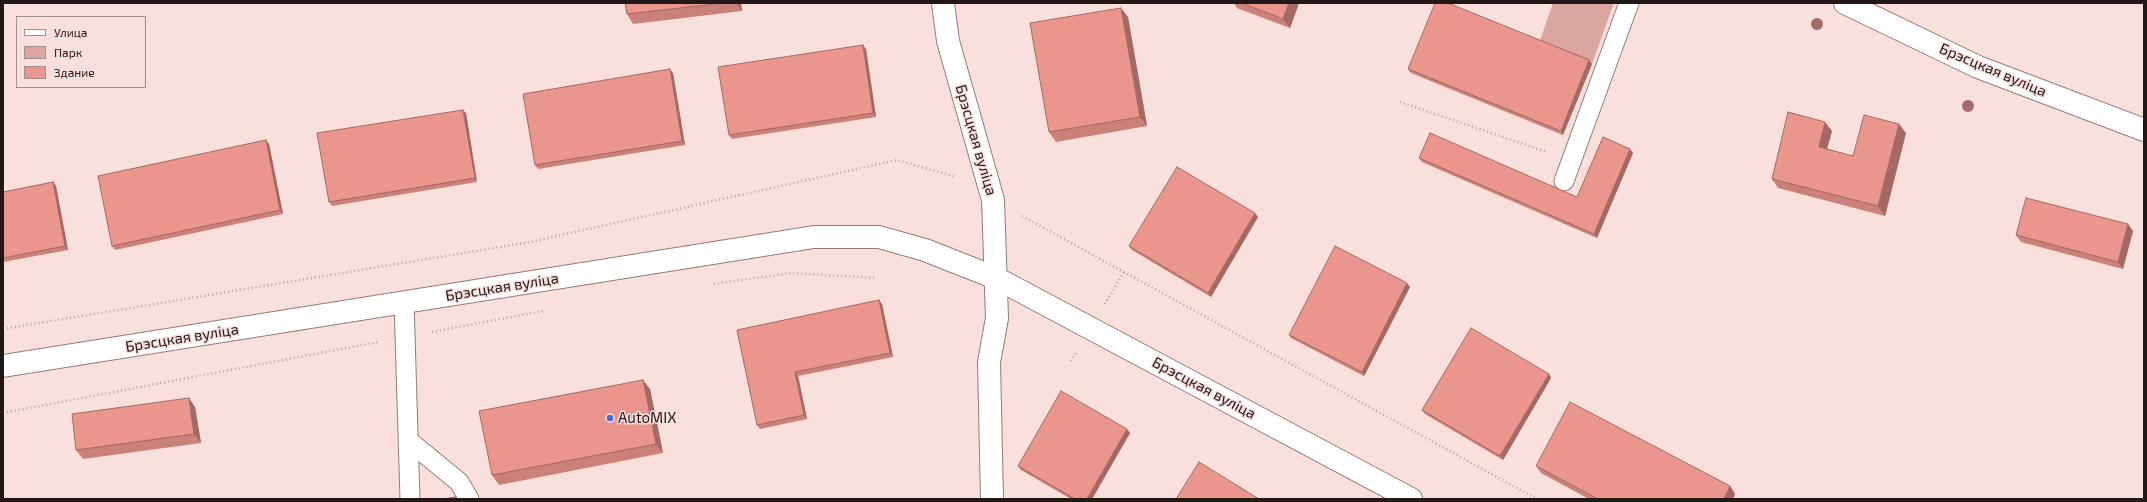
<!DOCTYPE html>
<meta charset="utf-8">
<style>
body{margin:0}
#map{position:relative;width:2147px;height:502px;overflow:hidden;background:#f9e0dd;font-family:"Exo 2",sans-serif}
canvas{display:block}
.frame{position:absolute;inset:0;border:4px solid #211817;pointer-events:none}
.legend{position:absolute;left:16px;top:16px;width:130px;height:72px;box-sizing:border-box;background:#f9e0dd;border:1px solid #a3908e;margin:0;padding:5px 7px;list-style:none;font-size:12px;color:#211817}
.legend li{display:flex;align-items:center;gap:8px;height:20px}
.legend b{width:20px;border:1px solid #a3908e}
</style>
<div id="map">
<canvas width="2147" height="502"></canvas>
<div class="frame"></div>
<ul class="legend">
<li><b style="height:5px;background:#fff"></b>Улица</li>
<li><b style="height:11px;background:#dca6a0"></b>Парк</li>
<li><b style="height:11px;background:#ea968c"></b>Здание</li>
</ul>
</div>
<script>
const ctx = document.querySelector('canvas').getContext('2d');
ctx.lineJoin = 'round';
function paint(path, color) { ctx.fillStyle = color; ctx.fill(path, 'evenodd'); }
const toPath = rows => new Path2D(rows.map(r => 'M' + r).join(''));
function stroke(path, color, width, dash) { ctx.strokeStyle = color; ctx.lineWidth = width; ctx.lineCap = dash ? 'butt' : 'round'; ctx.setLineDash(dash || []); ctx.stroke(path); }
function write(font, color, halo, rows, align = 'center') {
  ctx.font = font + ' "Exo 2",sans-serif'; ctx.lineWidth = 3; ctx.setLineDash([]); ctx.textBaseline = 'middle'; ctx.strokeStyle = halo; ctx.fillStyle = color; for (const [text, x, y, turn = 0] of rows) {
    ctx.save(); ctx.translate(x, y); ctx.rotate((+turn || 0) * Math.PI / 180); ctx.textAlign = isNaN(turn) ? turn : align; if (halo) ctx.strokeText(text, 0, 0); ctx.fillText(text, 0, 0); ctx.restore();
  }
}
const green = toPath([
 [1553,3,1614,3,1592,64,1539,43]
]);
const path = toPath([
 [1400,102,1547,152],
 [1022,216,1537,499],
 [714,284,791,273,877,278],
 [1105,304,1124,272],
 [3,329,530,242,897,160,956,177],
 [432,332,543,311],
 [1071,361,1076,353],
 [3,413,378,342]
]);
const service = toPath([
 [1564,181,1629,3],
 [404,302,410,499],
 [409,441,459,482,469,499]
]);
const minor = toPath([
 [943,3,948,41,993,200,997,318,989,362,992,499],
 [1845,3,1978,67,2144,130]
]);
const secondary = toPath([
 [3,366,814,237,879,237,925,250,996,278,1411,499]
]);
const trees = [
 [1817,24],
 [1968,106]
];
const wall = toPath([
 [625,3,741,3,742,11,633,24,627,14],
 [1234,3,1299,3,1290,28,1237,8],
 [1128,17,1147,126,1056,142,1049,132],
 [866,49,876,117,732,139,729,135],
 [1592,64,1563,135,1411,73,1408,69],
 [673,73,685,145,538,169,535,165],
 [466,113,477,182,332,206,329,202],
 [1832,131,1827,149,1853,156,1906,133,1885,216,1778,188,1772,179],
 [269,144,283,214,115,250,112,246],
 [1633,153,1597,238,1422,162,1419,158,1577,197],
 [53,182,56,186,68,250,3,262,3,192],
 [1258,217,1211,297,1132,250,1129,246],
 [2133,231,2123,269,2021,242,2016,235],
 [1410,287,1364,376,1291,338,1289,335],
 [882,304,893,357,798,376,807,419,760,429,757,425,737,330],
 [1549,374,1551,378,1503,460,1425,414,1422,410],
 [650,389,663,453,499,485,492,475],
 [195,407,201,443,83,459,76,450],
 [1130,433,1092,499,1071,499,1021,470,1018,466],
 [1536,466,1730,486,1735,494,1733,499,1589,499,1541,473]
]);
const shadedWall = toPath([
 [736,3,741,3,742,11],
 [1289,3,1299,3,1290,28,1283,19],
 [1121,8,1128,17,1147,126,1140,117],
 [863,45,866,49,876,117,873,113],
 [1589,60,1592,64,1563,135,1561,131],
 [670,69,673,73,685,145,682,141],
 [463,110,466,113,477,182,475,178],
 [1825,122,1832,131,1825,156,1819,147],
 [1899,124,1906,133,1885,216,1878,206],
 [266,140,269,144,283,214,280,210],
 [1630,149,1633,153,1597,238,1594,234],
 [53,182,56,186,68,250,65,246],
 [1255,213,1258,217,1211,297,1208,293],
 [2128,224,2133,231,2123,269,2118,262],
 [1407,283,1410,287,1364,376,1362,372],
 [879,300,882,304,893,357,890,353],
 [795,372,798,376,807,419,804,415],
 [1549,374,1551,378,1503,460,1500,456],
 [643,380,650,389,663,453,656,444],
 [189,398,195,407,201,443,194,434],
 [1127,429,1130,433,1092,499,1087,499],
 [1730,486,1735,494,1733,499,1724,499]
]);
const building = toPath([
 [625,3,724,3,627,14,625,3],
 [1242,3,1289,3,1283,19,1242,3],
 [1435,3,1448,3,1589,60,1561,131,1408,69,1435,3],
 [1121,8,1140,117,1049,132,1030,23,1121,8],
 [863,45,873,113,729,135,718,67,863,45],
 [670,69,682,141,535,165,523,94,670,69],
 [463,110,475,178,329,202,317,133,463,110],
 [1788,112,1825,122,1819,147,1853,156,1864,115,1899,124,1878,206,1772,179,1788,112],
 [1430,133,1577,197,1603,137,1630,149,1594,234,1419,158,1430,133],
 [266,140,280,210,112,246,98,176,266,140],
 [1177,167,1255,213,1208,293,1129,246,1177,167],
 [53,182,65,246,3,258,3,192,53,182],
 [2026,198,2128,224,2118,262,2016,235,2026,198],
 [1335,246,1407,283,1362,372,1289,335,1335,246],
 [879,300,890,353,795,372,804,415,757,425,737,330,879,300],
 [1471,328,1549,374,1500,456,1422,410,1471,328],
 [643,380,656,444,492,475,479,411,643,380],
 [1061,391,1127,429,1087,499,1075,499,1018,466,1061,391],
 [189,398,194,434,76,450,72,414,189,398],
 [1570,402,1730,486,1724,499,1598,499,1536,466,1570,402],
 [1199,462,1259,499,1176,499,1199,462],
 [455,497,456,499,443,499,455,497]
]);
const markers = [
 [610,418,4,"#436adc"]
];
const streetNames = [
 ["Брэсцкая вуліца",1993,70,23],
 ["Брэсцкая вуліца",976,140,74],
 ["Брэсцкая вуліца",502,287,-9],
 ["Брэсцкая вуліца",182,338,-9],
 ["Брэсцкая вуліца",1204,388,28]
];
const poiNames = [
 ["AutoMIX",618,418]
];
paint(green, '#dca6a0');
stroke(service, '#927c79', 21);
stroke(minor, '#927c79', 24);
stroke(secondary, '#927c79', 24);
stroke(path, '#b5a19f', 2.5, [1, 3]);
stroke(service, '#fff', 19);
stroke(minor, '#fff', 22);
stroke(secondary, '#fff', 22);
ctx.fillStyle = '#a16c6b';
for (const [x, y] of trees) { ctx.beginPath(); ctx.arc(x, y, 6, 0, 2 * Math.PI); ctx.fill(); }
paint(wall, '#c98178');
paint(shadedWall, '#a46962');
paint(building, '#ea968c');
stroke(building, '#a46962', 1);
for (const [x, y, r, color] of markers) { const dot = new Path2D(); dot.arc(x, y, r, 0, 2 * Math.PI); ctx.fillStyle = color; ctx.fill(dot); stroke(dot, '#f9e0dd', 1.5); }
write('15px', '#211817', '#f9e0dd', streetNames);
write('15px', '#211817', '#f9e0dd', poiNames, 'left');
</script>
